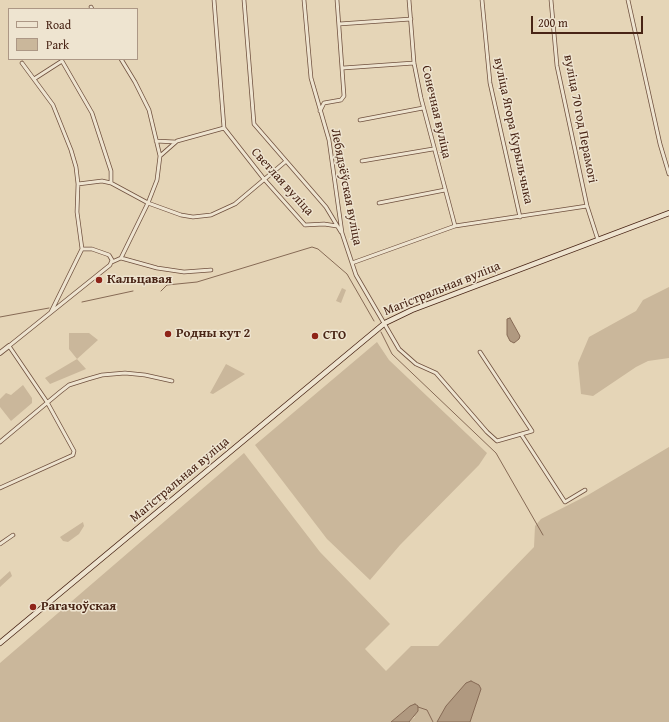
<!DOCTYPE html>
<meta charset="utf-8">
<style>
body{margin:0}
#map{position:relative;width:669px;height:722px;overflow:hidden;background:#e5d5b7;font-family:"Gentium Book Plus",serif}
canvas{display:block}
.legend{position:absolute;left:8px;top:8px;width:130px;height:52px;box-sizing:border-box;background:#eee4d0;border:1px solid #ac9785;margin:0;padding:5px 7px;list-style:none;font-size:12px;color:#482415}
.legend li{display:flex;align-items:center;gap:8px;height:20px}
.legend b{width:20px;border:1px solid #ac9785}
.scale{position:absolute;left:531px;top:16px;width:112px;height:18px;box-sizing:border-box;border:2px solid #482415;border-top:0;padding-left:5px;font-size:12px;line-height:14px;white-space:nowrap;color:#482415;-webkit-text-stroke:3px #eee4d0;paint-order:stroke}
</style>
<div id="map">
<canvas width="669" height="722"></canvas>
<ul class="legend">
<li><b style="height:5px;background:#eee4d0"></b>Road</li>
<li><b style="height:11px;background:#cab79b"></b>Park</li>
</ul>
<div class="scale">200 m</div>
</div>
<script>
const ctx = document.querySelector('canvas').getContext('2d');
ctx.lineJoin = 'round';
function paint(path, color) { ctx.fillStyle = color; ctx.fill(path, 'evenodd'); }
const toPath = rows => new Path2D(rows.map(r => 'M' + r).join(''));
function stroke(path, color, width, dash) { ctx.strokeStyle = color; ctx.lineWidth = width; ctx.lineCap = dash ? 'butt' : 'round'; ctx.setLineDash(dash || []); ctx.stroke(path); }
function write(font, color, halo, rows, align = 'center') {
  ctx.font = font + ' "Gentium Book Plus",serif'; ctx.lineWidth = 3; ctx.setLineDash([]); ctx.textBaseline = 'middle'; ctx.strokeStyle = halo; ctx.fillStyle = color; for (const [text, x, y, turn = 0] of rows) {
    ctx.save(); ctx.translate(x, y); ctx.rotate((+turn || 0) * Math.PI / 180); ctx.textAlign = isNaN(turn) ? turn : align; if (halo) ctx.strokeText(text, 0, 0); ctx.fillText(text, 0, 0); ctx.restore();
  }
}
const green = toPath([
 [669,287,669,358,648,361,636,367,593,396,581,394,578,363,589,337,636,311,643,300],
 [342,288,346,290,341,303,336,301],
 [69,333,89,333,98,340,77,359,86,369,50,384,45,378,77,359,69,349],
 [377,342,389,360,487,453,479,465,400,545,370,580,327,539,255,445],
 [226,364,245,374,213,394,210,393],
 [23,385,32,398,32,403,11,421,0,407,0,399,6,393,11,395],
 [669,447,669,722,409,722,415,717,406,709,391,722,0,722,0,663,244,453,320,552,390,624,365,649,386,671,411,646,438,646,534,547,535,526,541,519,588,495],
 [83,522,84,526,79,534,68,542,63,541,60,537],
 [10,571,12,576,0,587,0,580]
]);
const water = toPath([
 [510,318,520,336,519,339,514,343,510,341,507,335,507,319,510,318],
 [471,681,479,685,481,689,470,722,437,722,446,706,466,683,471,681],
 [415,704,418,706,418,711,409,722,391,722,410,706,415,704]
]);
const stream = toPath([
 [161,291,167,285,197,282,312,247,318,249,347,274,374,321],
 [82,302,133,291],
 [0,317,49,308],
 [381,332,392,354,496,453,543,535],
 [418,707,427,710,433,722]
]);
const minor = toPath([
 [214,0,224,128,264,179,305,225,324,224,337,226],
 [244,0,254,124,326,207,341,232],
 [304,0,311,78,329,140,342,233,356,275,399,349,416,364,436,373,487,432,497,441,532,431,480,352],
 [409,0,414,63,421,98,455,226],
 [482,0,490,83,520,217],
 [551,0,557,66,587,206,598,240],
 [628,0,660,144,669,174],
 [91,7,92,9],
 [339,24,411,19],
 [121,59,135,82,149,110,160,156,157,180,148,203,121,258],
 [22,63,53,105,71,150,76,167,78,184,77,212,82,249],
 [343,68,414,63],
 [34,79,62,61,92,113,111,171,111,183],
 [320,111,324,103,341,100,344,96,337,0],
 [360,120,423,108],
 [156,141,175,142],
 [160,156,177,141,224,128],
 [362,161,433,149],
 [78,184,102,181,111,183,148,203,181,215,193,217,211,215,235,204,285,162],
 [379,203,445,190],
 [121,258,157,268,184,272,211,270],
 [112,262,121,258],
 [352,263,455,226,587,206],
 [521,434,565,502,585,490],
 [0,442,60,392,69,385,88,379,102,375,125,373,145,375,172,381],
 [0,488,73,455,74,451,47,402,9,346,110,265,112,260,109,255,92,249,82,249,51,312],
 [0,544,13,535]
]);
const tertiary = toPath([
 [0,353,9,346]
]);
const secondary = toPath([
 [0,643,385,323,412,310,669,213]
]);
const markers = [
 [99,280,4,"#8f2418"],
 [168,334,4,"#8f2418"],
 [315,336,4,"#8f2418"],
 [33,607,4,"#8f2418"]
];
const streetNames = [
 ["Сонечная вуліца",436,112,77],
 ["вуліца 70 год Перамогі",580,119,79],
 ["вуліца Ягора Курыльчыка",513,131,78],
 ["Светлая вуліца",282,182,48],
 ["Лебядзёўская вуліца",346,187,79],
 ["Магістральная вуліца",442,289,-22],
 ["Магістральная вуліца",180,480,-40]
];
const poiNames = [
 ["Кальцавая",107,280],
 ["Родны кут 2",176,334],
 ["СТО",323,336],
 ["Рагачоўская",41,607]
];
paint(green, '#cab79b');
paint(water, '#b09980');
stroke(water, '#866a55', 1);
stroke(stream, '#866a55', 1);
stroke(minor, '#6f503e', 4.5);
stroke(tertiary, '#6f503e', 5.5);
stroke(secondary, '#482415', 6);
stroke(minor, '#eee4d0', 3);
stroke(tertiary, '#eee4d0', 4);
stroke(secondary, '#eee4d0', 4.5);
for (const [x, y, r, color] of markers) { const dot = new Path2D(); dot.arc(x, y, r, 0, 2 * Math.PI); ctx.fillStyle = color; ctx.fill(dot); stroke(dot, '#eee4d0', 1.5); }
write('13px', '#482415', '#eee4d0', streetNames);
write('bold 13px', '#482415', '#eee4d0', poiNames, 'left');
</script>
